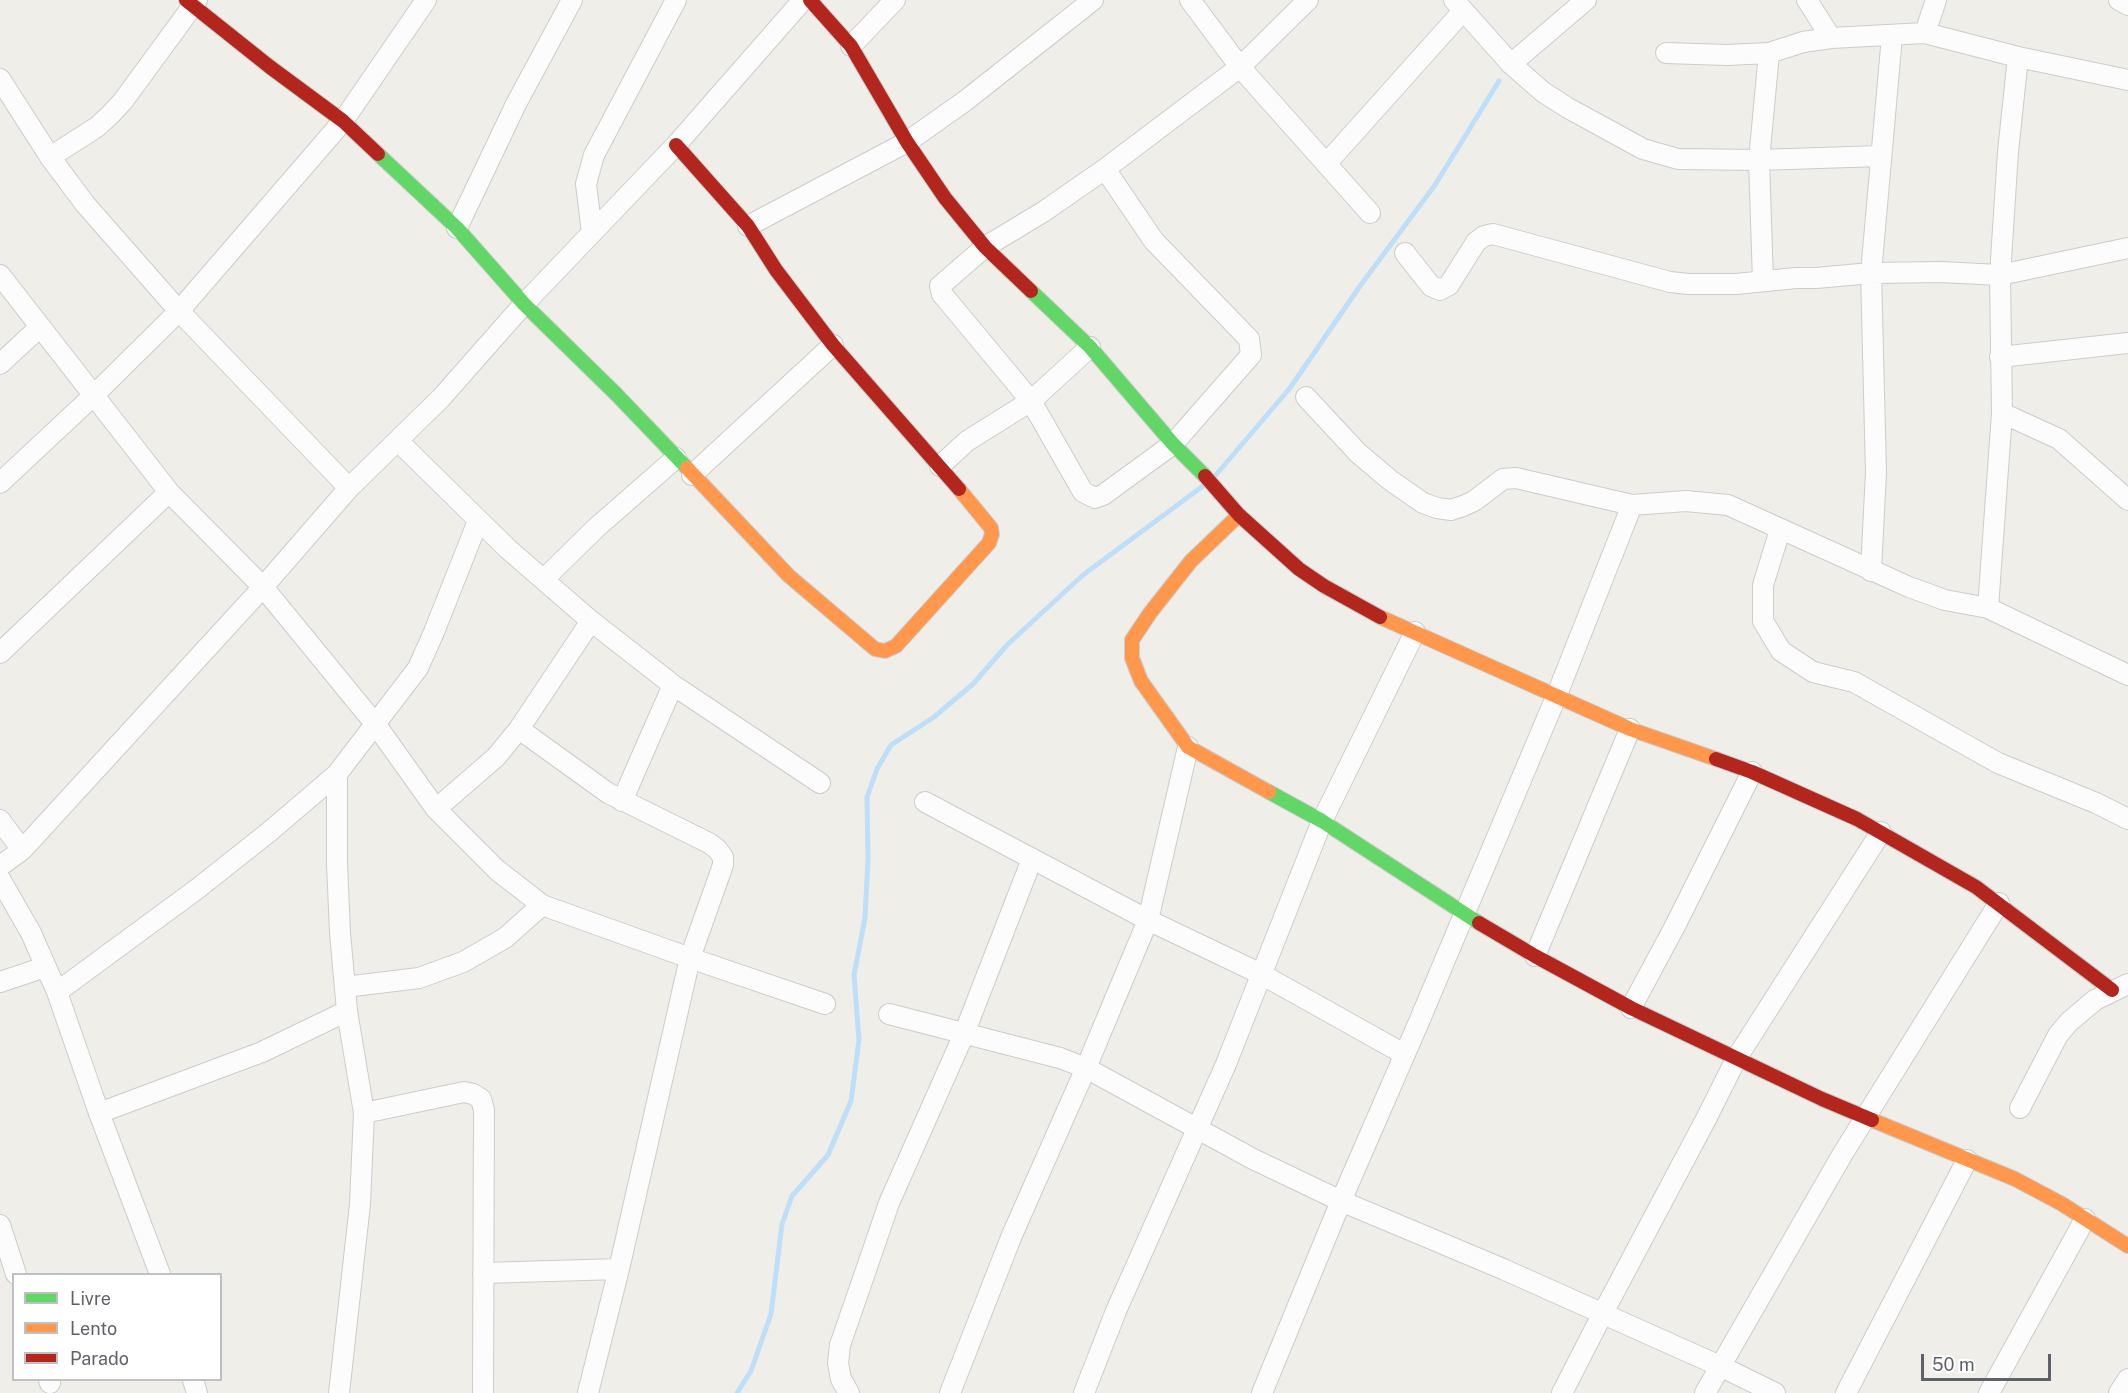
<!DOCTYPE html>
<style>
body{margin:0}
#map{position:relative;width:2128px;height:1393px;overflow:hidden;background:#efeee9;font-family:"Public Sans",sans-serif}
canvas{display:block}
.legend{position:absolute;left:12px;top:1273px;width:210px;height:108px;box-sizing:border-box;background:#fff;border:2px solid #bfc0c3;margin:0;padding:8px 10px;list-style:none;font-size:18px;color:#5e6268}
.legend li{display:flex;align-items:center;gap:12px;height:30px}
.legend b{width:30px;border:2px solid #bfc0c3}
.scale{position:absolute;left:1921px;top:1354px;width:130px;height:27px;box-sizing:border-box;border:3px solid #5e6268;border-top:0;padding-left:8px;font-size:18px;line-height:21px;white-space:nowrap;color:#5e6268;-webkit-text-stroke:4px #fff;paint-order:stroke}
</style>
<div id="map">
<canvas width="2128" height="1393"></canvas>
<ul class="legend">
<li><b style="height:8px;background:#63d668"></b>Livre</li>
<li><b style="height:8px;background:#ff974d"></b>Lento</li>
<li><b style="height:8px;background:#b3261e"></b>Parado</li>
</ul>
<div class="scale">50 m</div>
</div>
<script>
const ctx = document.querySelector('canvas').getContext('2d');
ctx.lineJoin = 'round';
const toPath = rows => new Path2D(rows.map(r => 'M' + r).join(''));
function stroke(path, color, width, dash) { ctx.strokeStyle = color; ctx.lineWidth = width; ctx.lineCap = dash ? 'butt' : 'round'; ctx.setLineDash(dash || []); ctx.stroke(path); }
const stream = toPath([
 [1215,476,1290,388,1360,286,1435,185,1499,81],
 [737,1393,751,1371,771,1314,782,1224,792,1196,828,1155,851,1101,859,1040,854,975,865,918,868,859,867,797,877,769,891,745,934,717,973,684,1007,645,1083,575,1203,486]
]);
const street = toPath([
 [1190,0,1240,67,1370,213],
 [1454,0,1511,64,1543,92,1568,108,1643,149,1678,159,1759,160,1880,156],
 [1807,0,1831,38],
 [2119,0,2128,5],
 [1925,33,1936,0],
 [851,46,895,0],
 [1666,53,1727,55,1769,53,1803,42,1831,38,1925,33,2018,57,2128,80],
 [1511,64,1586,0],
 [0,79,50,157,85,204,179,311,349,488],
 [50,157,97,127,110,115,123,101,197,0],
 [1326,164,1463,11],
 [1105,169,1154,241,1249,339,1251,355,1173,444,1103,495,1095,498,1083,492,1031,401,942,294,940,286,985,247,1043,212,1105,169,1240,67,1308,0],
 [748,226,907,142,965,101,1093,0],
 [457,228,516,104,572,0],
 [592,233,586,184,594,155,676,0],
 [1405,253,1431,286,1440,290,1449,285,1476,242,1484,236,1493,234,1670,282,1689,284,1736,284,1796,278,1816,278,1871,273,1940,272,2000,275,2128,248],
 [0,275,169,492,263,587,376,725,436,809,497,870,542,905,690,958,825,1004],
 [1763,281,1759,160,1769,53],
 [2000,357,2128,343],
 [0,364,40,327],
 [1306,397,1358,453,1390,480,1423,503,1437,508,1451,510,1463,506,1474,501,1503,479,1516,478,1632,505,1686,501,1728,505,1909,587,1945,600,1988,608,2128,675],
 [2002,413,2059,439,2128,500],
 [398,441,508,549,591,621,673,685,820,783],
 [940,466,967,441,1031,401,1090,347],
 [692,475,833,345],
 [0,483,93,396,179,311,343,121,426,0],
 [1780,530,1763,585,1763,621,1781,651,1813,672,1854,682,1998,763,2096,803,2128,819],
 [1871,571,1876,472,1871,273,1892,36],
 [544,579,596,528,676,458],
 [1988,608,2002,413,2000,275,2008,152,2018,57],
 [0,653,169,492],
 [519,729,608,793,709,843,717,849,723,857,723,865,690,958,619,1269,588,1393],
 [622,801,673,685],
 [925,802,1148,920,1261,974,1404,1054],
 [436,809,496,757,519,729,591,621],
 [0,820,22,850],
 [0,866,22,850,263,587,349,488,441,398,524,304,676,145,803,0],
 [0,879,31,933,57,992,99,1113,160,1274],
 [1535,956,1630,729],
 [0,982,45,967],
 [345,987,419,978,463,962,505,938,542,905],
 [57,992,197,889,269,832,337,774],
 [1631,1008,1675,926,1752,772],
 [889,1014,1060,1058,1086,1068,1253,1159,1341,1201,1503,1269,1722,1367,1775,1393],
 [2020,1108,2058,1035,2069,1022,2095,1000,2128,984],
 [99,1113,262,1052,347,1011],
 [364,1113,464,1092,473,1094,481,1099,484,1110,483,1393],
 [0,1225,16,1274],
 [483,1273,619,1269],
 [49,1380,50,1383],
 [193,1380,197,1393],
 [339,1393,360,1204,364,1113,347,1011,340,933,337,863,337,774,418,668,434,632,478,521],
 [849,1393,841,1379,838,1363,840,1345,875,1244,889,1203,964,1034,1032,859],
 [950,1393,1012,1235,1086,1068,1148,920,1188,747],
 [1084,1393,1116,1311,1226,1064,1322,821,1415,632],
 [1262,1393,1341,1201,1418,1024,1556,697,1632,505],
 [1562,1393,1603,1313,1706,1119,1736,1059,1881,832],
 [1705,1393,1842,1155,1999,903],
 [1846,1393,1967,1160],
 [1989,1393,2085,1219],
 [2119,1393,2128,1379]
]);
const fast = toPath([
 [378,154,457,228,524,304,616,394,687,468],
 [1031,291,1090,347,1173,444,1205,476],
 [1269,792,1322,821,1479,923]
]);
const slow = toPath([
 [687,468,789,576,875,649,885,651,896,646,989,543,992,534,991,528,959,489],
 [1239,515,1191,561,1150,613,1132,640,1132,658,1141,681,1188,747,1269,792],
 [1380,617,1630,729,1716,759],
 [1872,1120,2015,1179,2062,1204,2128,1246]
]);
const jam = toPath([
 [186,0,270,67,343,121,378,154],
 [810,0,851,46,907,142,945,198,985,247,1031,291],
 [676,145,748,226,776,270,833,345,959,489],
 [1205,476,1239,515,1299,569,1324,586,1380,617],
 [1716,759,1752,772,1857,819,1976,887,2112,990],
 [1479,923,1535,956,1631,1008,1822,1099,1872,1120]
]);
stroke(stream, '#bfdef8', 5);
stroke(street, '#cccccb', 22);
stroke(fast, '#cbcbca', 16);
stroke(slow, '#cbcbca', 16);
stroke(jam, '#cbcbca', 16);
stroke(street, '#fdfcfc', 20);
stroke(fast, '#63d668', 14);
stroke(slow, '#ff974d', 14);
stroke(jam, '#b3261e', 14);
</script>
